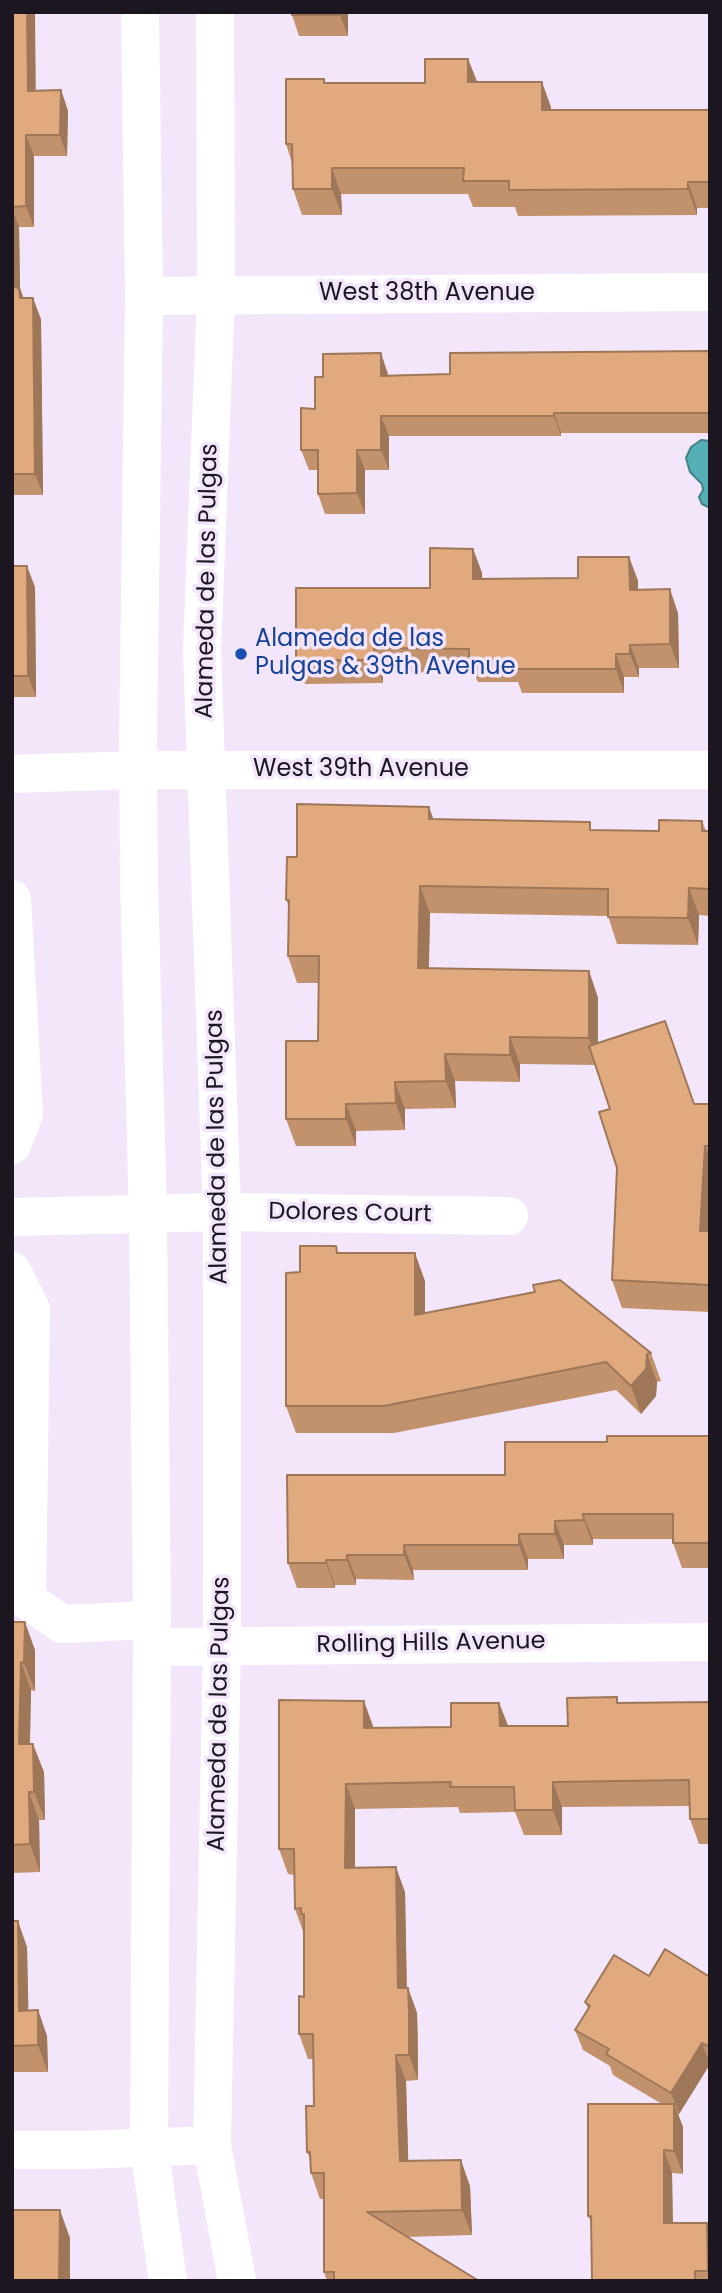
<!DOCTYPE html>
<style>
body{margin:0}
#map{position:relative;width:722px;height:2293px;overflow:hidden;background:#f3e6fb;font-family:Poppins,sans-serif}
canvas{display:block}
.frame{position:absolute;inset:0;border:14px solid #1b161f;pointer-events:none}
</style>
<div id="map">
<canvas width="722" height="2293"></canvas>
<div class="frame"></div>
</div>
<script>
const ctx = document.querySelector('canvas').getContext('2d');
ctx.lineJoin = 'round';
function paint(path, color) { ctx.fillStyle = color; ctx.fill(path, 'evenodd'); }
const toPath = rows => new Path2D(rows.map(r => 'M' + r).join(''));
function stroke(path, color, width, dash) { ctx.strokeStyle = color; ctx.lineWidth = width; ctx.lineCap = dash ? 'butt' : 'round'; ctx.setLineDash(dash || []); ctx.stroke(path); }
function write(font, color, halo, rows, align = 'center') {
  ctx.font = font + ' Poppins,sans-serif'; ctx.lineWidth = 7; ctx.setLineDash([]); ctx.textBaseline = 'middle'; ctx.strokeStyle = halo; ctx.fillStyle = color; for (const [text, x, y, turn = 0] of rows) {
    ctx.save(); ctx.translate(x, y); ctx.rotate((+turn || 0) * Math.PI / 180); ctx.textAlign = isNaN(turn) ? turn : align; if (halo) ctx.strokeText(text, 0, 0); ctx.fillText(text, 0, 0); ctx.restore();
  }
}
const water = toPath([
 [701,440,710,441,710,508,702,504,699,497,703,490,702,484,690,472,686,458,691,447,701,440]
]);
const minor = toPath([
 [144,296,710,292],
 [12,774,138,770,710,770],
 [12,899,24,1114,12,1145],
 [12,1217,222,1212,509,1216],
 [12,1271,31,1309,27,1600,62,1624,152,1620],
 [152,1647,710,1642],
 [12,2150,86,2150,212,2145]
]);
const major = toPath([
 [140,12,144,296,138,742,139,881,148,1215,152,1620,149,2147,168,2281],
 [215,12,216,295,202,650,222,1212,222,1645,212,2145,237,2281]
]);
const wall = toPath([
 [12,12,35,91,61,90,68,111,67,156,34,156,34,227,19,227,20,288,23,298,41,319,43,495,12,495],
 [348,12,348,36,299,36,292,15],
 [468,59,477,82,551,107,551,110,710,110,710,208,697,208,697,215,518,216,515,207,473,207,468,194,341,194,342,215,302,215,293,189,292,163,286,144,326,83,425,83],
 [710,351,710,433,561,433,561,436,389,436,389,470,365,470,365,514,325,514,318,494,318,470,309,470,301,450,315,409,388,374,388,375,450,374],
 [473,549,482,573,482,579,578,578,629,557,638,581,638,590,678,613,679,668,639,668,639,677,624,677,624,693,522,693,518,682,478,682,474,673,383,672,383,683,305,684,296,660,430,588],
 [12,566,35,587,36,697,12,697],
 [434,819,593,830,659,831,702,821,706,831,710,831,710,916,699,915,698,945,617,944,608,916,430,913,429,968,589,971,598,998,598,1043,665,1021,694,1104,710,1104,710,1312,622,1308,612,1280,617,1168,610,1109,596,1065,520,1064,520,1082,455,1081,456,1108,405,1109,405,1130,356,1131,356,1146,296,1146,286,1119,318,1041,319,983,297,983,288,956,289,906,286,900,297,857],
 [339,1253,425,1281,425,1313,535,1292,651,1353,661,1381,657,1382,656,1396,641,1414,616,1390,394,1433,296,1433,286,1406,300,1272],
 [710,1436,710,1568,682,1568,673,1543,673,1539,593,1539,593,1545,564,1545,564,1559,528,1559,528,1570,413,1570,414,1580,356,1579,356,1585,335,1585,335,1588,297,1588,288,1563,505,1475,607,1442],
 [12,1622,35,1650,35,1691,31,1690,30,1744,44,1772,45,1820,39,1820,40,1872,12,1873],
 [710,1702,710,1844,699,1844,690,1819,690,1806,562,1807,562,1835,524,1835,515,1812,460,1813,458,1807,355,1809,355,1868,405,1892,407,1988,408,1988,417,2013,418,2037,418,2080,406,2081,408,2161,470,2186,472,2235,407,2237,479,2281,327,2281,324,2272,324,2199,320,2199,311,2173,311,2161,307,2152,314,2106,313,2059,308,2059,299,2034,304,1997,304,1934,295,1909,294,1875,288,1874,279,1849,373,1726,373,1728,451,1727,499,1703,508,1726,568,1726,619,1703],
 [12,1921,27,1947,28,2010,38,2010,47,2036,48,2072,12,2072],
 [649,1976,710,1977,710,2064,679,2114,678,2114,683,2127,683,2174,672,2173,673,2223,710,2230,710,2281,592,2281,591,2222,588,2216,662,2104,613,2075,610,2066,583,2050,575,2030,588,2009,585,2002]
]);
const shadedWall = toPath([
 [27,12,35,12,36,112,28,91],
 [340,12,348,12,348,36,340,15],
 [468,59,478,84,468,82],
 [542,82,551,107,551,136,542,110],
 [61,90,68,111,67,156,60,135],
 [26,135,34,156,34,227,26,206],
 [332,168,341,194,342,215,332,189],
 [688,182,697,208,697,215,688,189],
 [12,209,19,227,20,288,27,308,12,287],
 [33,298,41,319,43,495,35,474],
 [381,353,388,374,388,396,381,376],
 [554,413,561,433,561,436,554,416],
 [381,416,389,436,389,470,381,450],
 [357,450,365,470,365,514,357,493],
 [473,549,482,573,482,602,473,579],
 [629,557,638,581,638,613,630,590],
 [27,566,35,587,36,697,28,676],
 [670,589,678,613,679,668,670,644],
 [630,645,639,668,639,677,630,654],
 [374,648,383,672,383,683,375,660],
 [616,654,624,677,624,693,616,669],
 [429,807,439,834,429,819],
 [420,886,430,913,428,995,418,968],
 [689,888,699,915,698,945,688,918],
 [589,971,598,998,598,1065,589,1038],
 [510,1037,520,1064,520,1082,510,1055],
 [445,1054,455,1081,456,1108,446,1081],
 [395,1082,405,1109,405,1130,396,1103],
 [346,1104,356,1131,356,1146,346,1119],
 [705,1146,710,1158,710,1257,700,1231],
 [415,1253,425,1281,425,1342,415,1315],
 [647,1354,657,1382,656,1396,641,1414,631,1386],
 [583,1514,593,1539,593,1545,584,1520],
 [555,1521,564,1545,564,1559,555,1534],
 [519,1534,528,1559,528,1570,519,1545],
 [404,1545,413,1570,414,1580,404,1555],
 [347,1555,356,1579,356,1585,347,1560],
 [326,1560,335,1585,335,1588,326,1563],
 [25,1622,35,1650,35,1691,24,1663],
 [21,1662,31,1690,29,1772,19,1744],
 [364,1701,373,1726,373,1753,364,1728],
 [499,1703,509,1728,500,1726],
 [33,1744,44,1772,45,1820,34,1792],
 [553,1782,562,1807,562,1835,553,1810],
 [346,1784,355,1809,355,1893,345,1868],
 [29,1792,39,1820,40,1872,30,1844],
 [396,1867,405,1892,407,2013,398,1988],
 [18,1921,27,1947,29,2037,19,2011],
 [408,1988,417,2013,418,2080,409,2055],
 [38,2010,47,2036,48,2072,38,2045],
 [702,2043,710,2064,679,2114,671,2093],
 [396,2055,406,2081,409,2187,400,2161],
 [674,2104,683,2127,683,2174,674,2151],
 [664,2150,672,2173,673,2246,664,2223],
 [461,2160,470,2186,472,2235,462,2210],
 [60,2210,70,2238,70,2281,59,2281],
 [707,2223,710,2230,710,2276,708,2271]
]);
const building = toPath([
 [12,12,27,12,28,91,61,90,60,135,26,135,26,206,12,207,12,12],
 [292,12,340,12,340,15,292,15,292,12],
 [425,59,468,59,468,82,542,82,542,110,710,110,710,182,688,182,688,189,509,190,509,181,463,181,464,168,332,168,332,189,293,189,292,144,286,144,286,79,324,79,324,83,425,83,425,59],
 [12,278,12,287,19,288,20,298,33,298,35,474,12,474,12,278],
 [710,351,710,413,554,413,554,416,381,416,381,450,357,450,357,493,318,494,318,450,301,450,301,408,315,409,315,377,323,377,323,354,381,353,381,376,450,374,450,353,710,351],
 [430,548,473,549,473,579,578,578,578,557,629,557,630,590,670,589,670,644,630,645,630,654,616,654,616,669,513,669,513,659,469,659,469,649,374,648,375,660,296,660,296,588,430,588,430,548],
 [12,566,27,566,28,676,12,676,12,566],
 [297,804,429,807,429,819,590,822,590,830,659,831,659,820,702,821,702,831,710,831,710,889,689,888,688,918,608,917,608,889,420,886,418,968,589,971,589,1038,510,1037,510,1055,445,1054,446,1081,395,1082,396,1103,346,1104,346,1119,286,1119,286,1041,318,1041,319,956,288,956,289,900,286,900,287,857,297,857,297,804],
 [665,1021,694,1104,710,1104,710,1146,705,1146,700,1231,710,1231,710,1285,612,1280,617,1168,599,1112,610,1109,589,1046,665,1021],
 [300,1246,336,1246,337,1253,415,1253,415,1315,535,1292,533,1285,560,1280,651,1353,647,1354,646,1369,631,1386,606,1362,384,1406,286,1406,286,1273,300,1272,300,1246],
 [607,1436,710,1436,710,1543,673,1543,673,1514,583,1514,584,1520,555,1521,555,1534,519,1534,519,1545,404,1545,404,1555,347,1555,347,1560,326,1560,326,1563,288,1563,287,1475,505,1475,505,1442,607,1442,607,1436],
 [12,1622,25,1622,24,1663,21,1662,19,1744,33,1744,34,1792,29,1792,30,1844,12,1845,12,1622],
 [617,1697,617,1703,710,1702,710,1819,690,1819,689,1780,553,1782,553,1810,515,1810,514,1787,450,1787,451,1782,346,1784,345,1868,396,1867,398,1988,408,1988,409,2012,409,2055,396,2055,400,2161,461,2160,462,2210,367,2212,479,2281,334,2281,334,2272,324,2272,324,2173,311,2173,310,2152,307,2152,306,2106,314,2106,313,2034,299,2034,299,1996,304,1997,304,1914,301,1914,301,1908,295,1909,294,1849,279,1849,279,1700,364,1701,364,1728,451,1727,451,1703,499,1703,500,1726,568,1726,567,1698,617,1697],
 [12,1921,18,1921,19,2011,38,2010,38,2045,12,2046,12,1921],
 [665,1949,710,1977,710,2047,702,2043,671,2093,606,2054,609,2049,575,2030,590,2006,585,2002,614,1955,649,1976,665,1949],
 [588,2104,674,2104,674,2151,664,2150,664,2223,707,2223,708,2271,695,2271,695,2281,592,2281,591,2216,588,2216,588,2104],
 [12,2210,60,2210,59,2280,12,2281,12,2210]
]);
const markers = [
 [241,654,7,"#1a4fb4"]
];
const streetNames = [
 ["West 38th Avenue",427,294],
 ["Alameda de las Pulgas",208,581,-89],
 ["West 39th Avenue",361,770],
 ["Alameda de las Pulgas",218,1147,-91],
 ["Dolores Court",350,1214,1],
 ["Rolling Hills Avenue",431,1644,-1],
 ["Alameda de las Pulgas",220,1714,-89]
];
const transitNames = [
 ["Alameda de las",255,640],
 ["Pulgas & 39th Avenue",255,668]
];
paint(water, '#54b0b4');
stroke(water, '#438287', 2);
stroke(minor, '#fff', 38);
stroke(major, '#fff', 38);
paint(wall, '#c2926c');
paint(shadedWall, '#9e7758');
paint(building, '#e1aa7e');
stroke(building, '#9e7758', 2);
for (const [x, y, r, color] of markers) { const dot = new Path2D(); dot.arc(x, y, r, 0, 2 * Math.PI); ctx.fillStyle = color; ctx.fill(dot); stroke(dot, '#f3e6fb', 2.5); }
write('24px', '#1b161f', '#f3e6fb', streetNames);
write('24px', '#164399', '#f3e6fb', transitNames, 'left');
</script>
